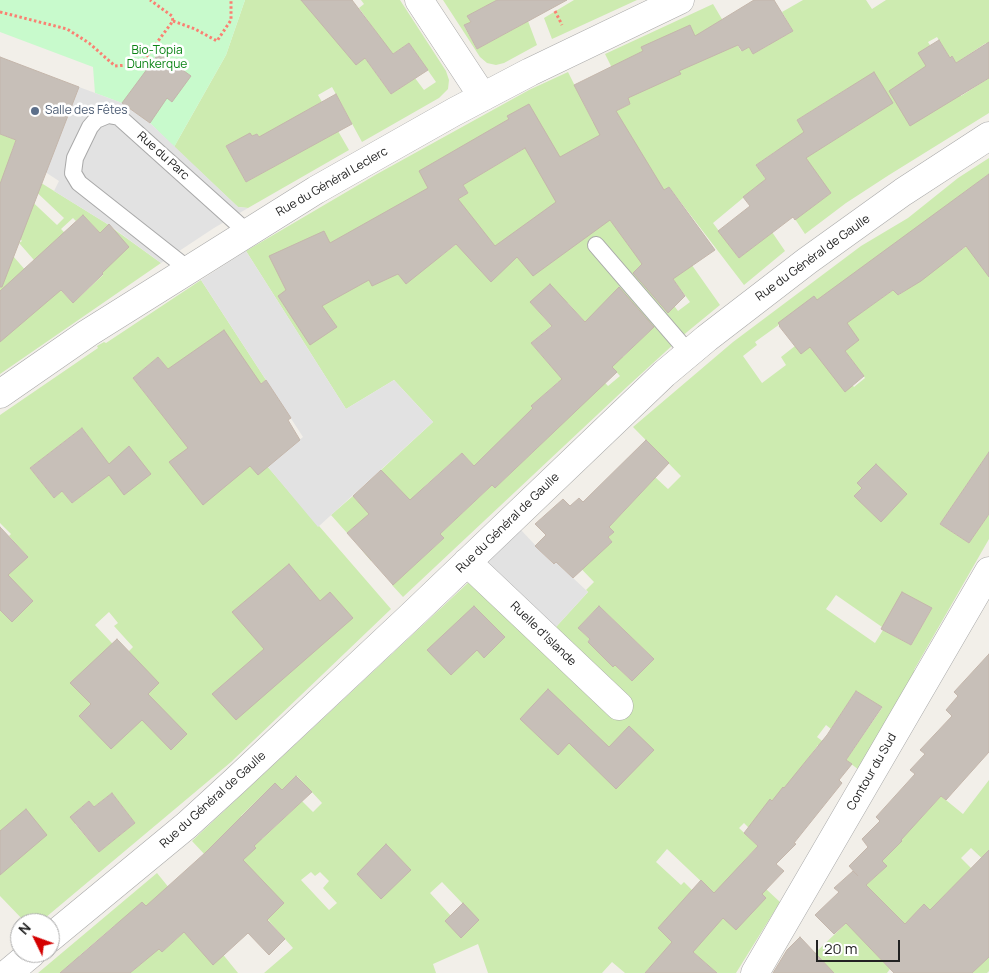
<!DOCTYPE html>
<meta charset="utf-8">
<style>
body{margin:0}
#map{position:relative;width:989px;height:973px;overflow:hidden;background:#f2efe9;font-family:Manrope,sans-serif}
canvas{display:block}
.north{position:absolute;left:10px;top:913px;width:50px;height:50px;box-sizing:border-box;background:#fff;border:1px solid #a7a7a7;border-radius:50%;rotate:312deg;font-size:14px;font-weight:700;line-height:20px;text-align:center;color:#222}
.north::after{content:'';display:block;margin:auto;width:18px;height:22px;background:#d40000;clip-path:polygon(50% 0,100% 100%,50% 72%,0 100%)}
.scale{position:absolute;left:816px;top:940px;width:84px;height:22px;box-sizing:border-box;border:2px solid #222;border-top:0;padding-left:6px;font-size:15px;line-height:18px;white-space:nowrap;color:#222;-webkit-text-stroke:4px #fff;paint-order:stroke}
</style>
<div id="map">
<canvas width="989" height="973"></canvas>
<div class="north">N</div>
<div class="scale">20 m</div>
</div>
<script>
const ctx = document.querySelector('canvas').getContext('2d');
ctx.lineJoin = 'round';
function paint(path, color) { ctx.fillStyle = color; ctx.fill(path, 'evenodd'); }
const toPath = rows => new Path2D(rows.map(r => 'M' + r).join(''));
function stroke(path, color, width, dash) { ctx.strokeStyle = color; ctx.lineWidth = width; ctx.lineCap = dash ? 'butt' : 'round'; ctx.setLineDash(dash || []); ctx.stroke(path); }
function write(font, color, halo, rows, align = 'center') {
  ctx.font = font + ' Manrope,sans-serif'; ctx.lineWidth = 5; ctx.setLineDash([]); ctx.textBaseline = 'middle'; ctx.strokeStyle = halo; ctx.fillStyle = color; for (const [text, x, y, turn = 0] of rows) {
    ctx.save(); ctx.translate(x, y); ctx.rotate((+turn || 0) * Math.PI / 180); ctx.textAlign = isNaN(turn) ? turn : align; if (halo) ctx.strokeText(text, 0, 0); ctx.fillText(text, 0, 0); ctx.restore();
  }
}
const grass = toPath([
 [245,0,313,0,365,58,391,94,415,78,424,90,436,82,409,43,384,60,384,43,359,8,364,4,361,0,400,0,446,71,449,80,448,89,439,98,362,142,332,87,318,95,322,102,260,139,257,134,226,146,246,182,338,131,349,150,248,208,238,207,174,147,226,55],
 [443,0,497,0,468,16,471,22,464,26,477,49,528,21,537,45,504,63,496,65,487,63,480,57],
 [574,0,637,0,552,39,544,18],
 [803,0,866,0,872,9,886,0,989,0,989,47,986,43,956,63,952,56,950,58,937,37,928,42,961,96,989,78,989,113,889,175,846,203,805,234,795,219,831,193,776,151,756,165,767,181,755,188,713,223,739,258,772,232,785,251,744,285,669,187,660,193,609,218,678,311,690,302,670,275,689,261,720,305,687,332,629,385,403,597,392,585,444,538,440,534,492,485,495,488,580,406,558,382,532,406,536,411,474,466,462,453,425,486,424,491,398,536,371,561,361,549,367,544,353,528,347,533,331,515,353,496,359,502,381,470,433,422,394,380,346,409,246,251,377,174,529,90,568,72,593,122,630,104,605,54,713,4,741,51,749,47,753,54,769,45,772,33,777,40,793,31,782,12],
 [847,89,866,120,816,151,797,120],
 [506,121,522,150,474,178],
 [446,156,468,193,440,209],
 [471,233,441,256,433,244],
 [530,302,568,303,584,321,577,329,620,376,608,386,594,371,551,366,531,343,556,322,549,323],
 [652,328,623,357,598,332],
 [0,134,16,140,11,153,23,158,17,168,109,225,100,233,83,215,76,221,73,218,61,229,79,248,41,268,19,243,22,241,11,229,0,197],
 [30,186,64,218,57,225,23,193],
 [989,158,989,174,952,202,971,252,985,271,989,272,989,452,940,524,969,543,989,514,989,539,914,670,919,674,859,770,846,760,882,708,856,691,831,729,826,725,817,737,833,749,818,745,754,833,744,823,739,828,758,846,740,865,780,902,736,973,717,973,693,952,658,928,681,951,654,973,649,968,645,973,625,973,612,962,602,973,488,973,478,944,433,964,436,973,264,973,293,948,252,902,250,903,192,841,470,581,631,700,555,628,588,592,586,590,594,582,568,555,608,545,612,542,608,537,613,532,608,527,655,477,668,489,681,476,633,427,733,342,861,246,908,218,958,178],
 [915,228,967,246,942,264],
 [917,281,899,295,893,290,859,314,838,285],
 [780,324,829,330,865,378,854,387,831,359,810,346,795,346,781,357,786,365,762,383,743,356,757,345,755,342],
 [836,595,882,627,932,608,911,645,883,630,875,643,826,609],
 [599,606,654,659,632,681,615,665,613,667,588,642,590,639,578,628],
 [297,776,322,803,313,812,302,801,262,839,241,816,275,783,282,790],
 [667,849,706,886,697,895,684,882,681,885,656,862],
 [311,872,315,876,320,872,329,881,323,888,337,903,329,910,301,880],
 [442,882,463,904,451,916,430,893],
 [111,227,161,263,0,374,0,241,40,287,49,278,73,303,103,275,102,273],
 [201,280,266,380,250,391,267,466,391,609,231,762,39,923,26,923,0,896,0,553,28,557,9,536,11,534,0,523,0,415,98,348,97,346,104,342,106,343],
 [158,357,180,384,177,433,133,378],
 [82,428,95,446,88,491,72,503,62,491,54,498,30,468],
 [109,612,118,623,114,626,133,647,124,656,95,625],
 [112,793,135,823,99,852,75,824,78,810,89,801,94,807],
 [989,780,989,865,971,848,961,858,976,873,951,889,945,895,959,910,989,956,989,971,987,973,972,973,910,919,895,933,874,929,863,940,890,969,887,973,824,973,829,968,815,953,876,895,866,885,886,866,882,861,902,841,893,833,919,820,941,796,963,814],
 [924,904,943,924,926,923,916,913],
 [157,873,238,973,130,973,146,959,115,925,79,956,94,973,76,959,60,973,38,973],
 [148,908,193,924,162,952]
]);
const park = toPath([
 [0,0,245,0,226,55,174,147,150,123,122,103,95,93,93,67,0,32]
]);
const parking = toPath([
 [79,87,122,103,150,123,238,207,248,208,214,228,161,263,109,225,54,191,59,181,39,168],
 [246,251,346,409,394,380,433,422,318,527,267,466,303,437,201,280],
 [521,530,553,564,556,562,588,592,555,628,485,564]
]);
const building = toPath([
 [301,0,352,0,393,54,409,43,428,70,391,94,365,58,356,65,301,0],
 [497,0,567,0,477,49,464,25,471,22,467,16,497,0],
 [754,0,774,0,793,31,753,54,749,47,742,51,738,45,679,71,681,74,628,98,630,104,616,111,664,190,669,187,715,250,673,279,685,296,668,313,633,273,642,264,610,220,533,276,517,257,491,282,456,244,406,284,398,274,372,286,369,280,322,306,337,327,310,345,278,296,286,290,269,256,324,231,330,243,428,188,419,171,509,119,507,116,529,104,560,157,600,135,574,85,643,51,641,47,690,25,695,36,754,0],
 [525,148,556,202,495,246,458,199,468,193,463,185,525,148],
 [939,40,950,58,952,56,956,63,989,42,989,78,910,126,889,91,926,66,918,53,939,40],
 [159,53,191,76,172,102,167,98,150,123,122,103,159,53],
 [0,57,79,87,2,287,0,287,0,184,16,140,0,134,0,57],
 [874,72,893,103,806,158,831,193,795,220,793,217,739,258,718,231,750,206,743,197,766,179,756,165,804,132,797,120,874,72],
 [336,94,352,124,246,182,226,146,250,133,252,136,257,134,259,137,336,94],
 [989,174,989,277,966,246,921,281,898,295,893,290,847,323,859,340,845,351,864,376,845,392,810,347,801,354,779,326,780,325,778,323,814,296,817,300,989,174],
 [83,215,100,233,109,224,129,247,102,273,103,274,73,303,61,290,0,342,0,291,83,215],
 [550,284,585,322,619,287,654,327,612,367,617,372,495,488,492,485,440,534,444,538,393,585,347,533,369,514,353,496,381,470,410,500,462,453,474,466,533,408,531,406,562,379,531,343,552,326,530,302,550,284],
 [224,330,261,384,266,380,291,418,288,420,300,440,258,475,250,466,203,505,169,462,188,448,133,378,158,357,168,369,224,330],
 [82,428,109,464,129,446,151,474,124,495,109,475,72,503,62,491,54,498,30,468,82,428],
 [646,440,669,463,609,527,614,532,608,537,612,542,573,578,556,562,554,564,535,546,546,535,535,524,563,499,570,506,579,498,583,502,646,440],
 [989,452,989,514,969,543,940,524,989,452],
 [876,464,907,494,881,522,854,496,862,488,857,483,876,464],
 [0,527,28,557,8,575,33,601,12,622,0,610,0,527],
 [289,564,320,601,330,592,353,618,236,720,212,694,264,649,232,612,289,564],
 [902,592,932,608,911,645,881,629,902,592],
 [474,606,505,637,484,658,477,650,451,675,427,650,474,606],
 [599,606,654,659,632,681,615,665,613,667,588,642,590,639,578,628,599,606],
 [117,639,159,683,148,694,187,734,171,750,142,720,111,749,79,716,91,704,70,683,117,639],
 [989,654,989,752,946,800,941,796,901,840,902,841,882,861,887,866,866,885,905,924,924,904,930,910,989,850,989,957,972,973,894,973,846,923,834,934,815,915,839,892,834,888,853,871,858,876,849,866,868,847,862,839,880,821,876,817,915,774,910,770,925,754,920,750,952,716,946,710,958,696,954,692,989,654],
 [548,689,609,747,629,726,654,750,616,789,569,743,558,755,520,719,548,689],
 [856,691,882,707,846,760,852,764,839,780,842,783,794,843,796,844,776,864,784,871,762,894,766,898,736,930,723,918,693,952,717,973,645,973,672,942,658,928,701,880,714,893,758,846,744,833,770,799,772,801,783,787,784,788,827,735,856,691],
 [296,776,312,792,254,846,256,848,243,860,284,903,267,920,285,939,269,955,248,933,213,965,184,932,162,952,159,949,130,973,60,973,142,902,146,906,206,852,275,783,282,790,296,776],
 [112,793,135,823,99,852,70,817,89,801,94,807,112,793],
 [26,809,47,835,0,875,0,831,26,809],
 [386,844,411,870,381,899,357,874,386,844],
 [463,903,479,920,461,938,445,921,463,903],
 [800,937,834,973,773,973,787,950,800,937]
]);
const path = toPath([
 [555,11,562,25],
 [0,12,67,29,89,43,115,66,141,64,173,21,172,16,150,0],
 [173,21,195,29,217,41,231,20,231,0]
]);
const lane = toPath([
 [596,245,689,353],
 [188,269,79,183,73,173,75,158,90,127,96,120,108,115,119,117,247,232]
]);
const street = toPath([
 [419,0,483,97],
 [0,394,88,333,316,190,454,112,530,72,680,0],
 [467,562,619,706],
 [50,938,187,825,234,782,411,616,664,374,707,338,807,261,903,192,989,136],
 [8,973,32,953],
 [755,973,989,571]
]);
const markers = [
 [35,111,5,"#5c6f8a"]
];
const parkNames = [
 ["Bio-Topia",157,51],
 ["Dunkerque",157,65]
];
const serviceNames = [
 ["Salle des Fêtes",45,111]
];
const streetNames = [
 ["Rue du Parc",163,156,42],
 ["Rue du Général Leclerc",332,182,-30],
 ["Rue du Général de Gaulle",813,258,-36],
 ["Rue du Général de Gaulle",508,523,-44],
 ["Ruelle d'Islande",543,634,44],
 ["Contour du Sud",872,772,-60],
 ["Rue du Général de Gaulle",213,800,-42]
];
paint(grass, '#cdebb0');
paint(park, '#c8facc');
paint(parking, '#e2e2e2');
paint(building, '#c7bfb8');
stroke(building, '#c4b6ab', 1);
stroke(lane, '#a9a9a9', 18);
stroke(street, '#a9a9a9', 29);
stroke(path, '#fa8072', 3, [2.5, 2.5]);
stroke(lane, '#fff', 16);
stroke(street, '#fff', 28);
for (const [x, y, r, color] of markers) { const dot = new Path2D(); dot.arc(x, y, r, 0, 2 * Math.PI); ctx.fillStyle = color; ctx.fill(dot); stroke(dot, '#fff', 2); }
write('12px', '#0c8416', '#fff', parkNames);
write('12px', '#4e5e75', '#fff', serviceNames, 'left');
write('12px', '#222', '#fff', streetNames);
</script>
